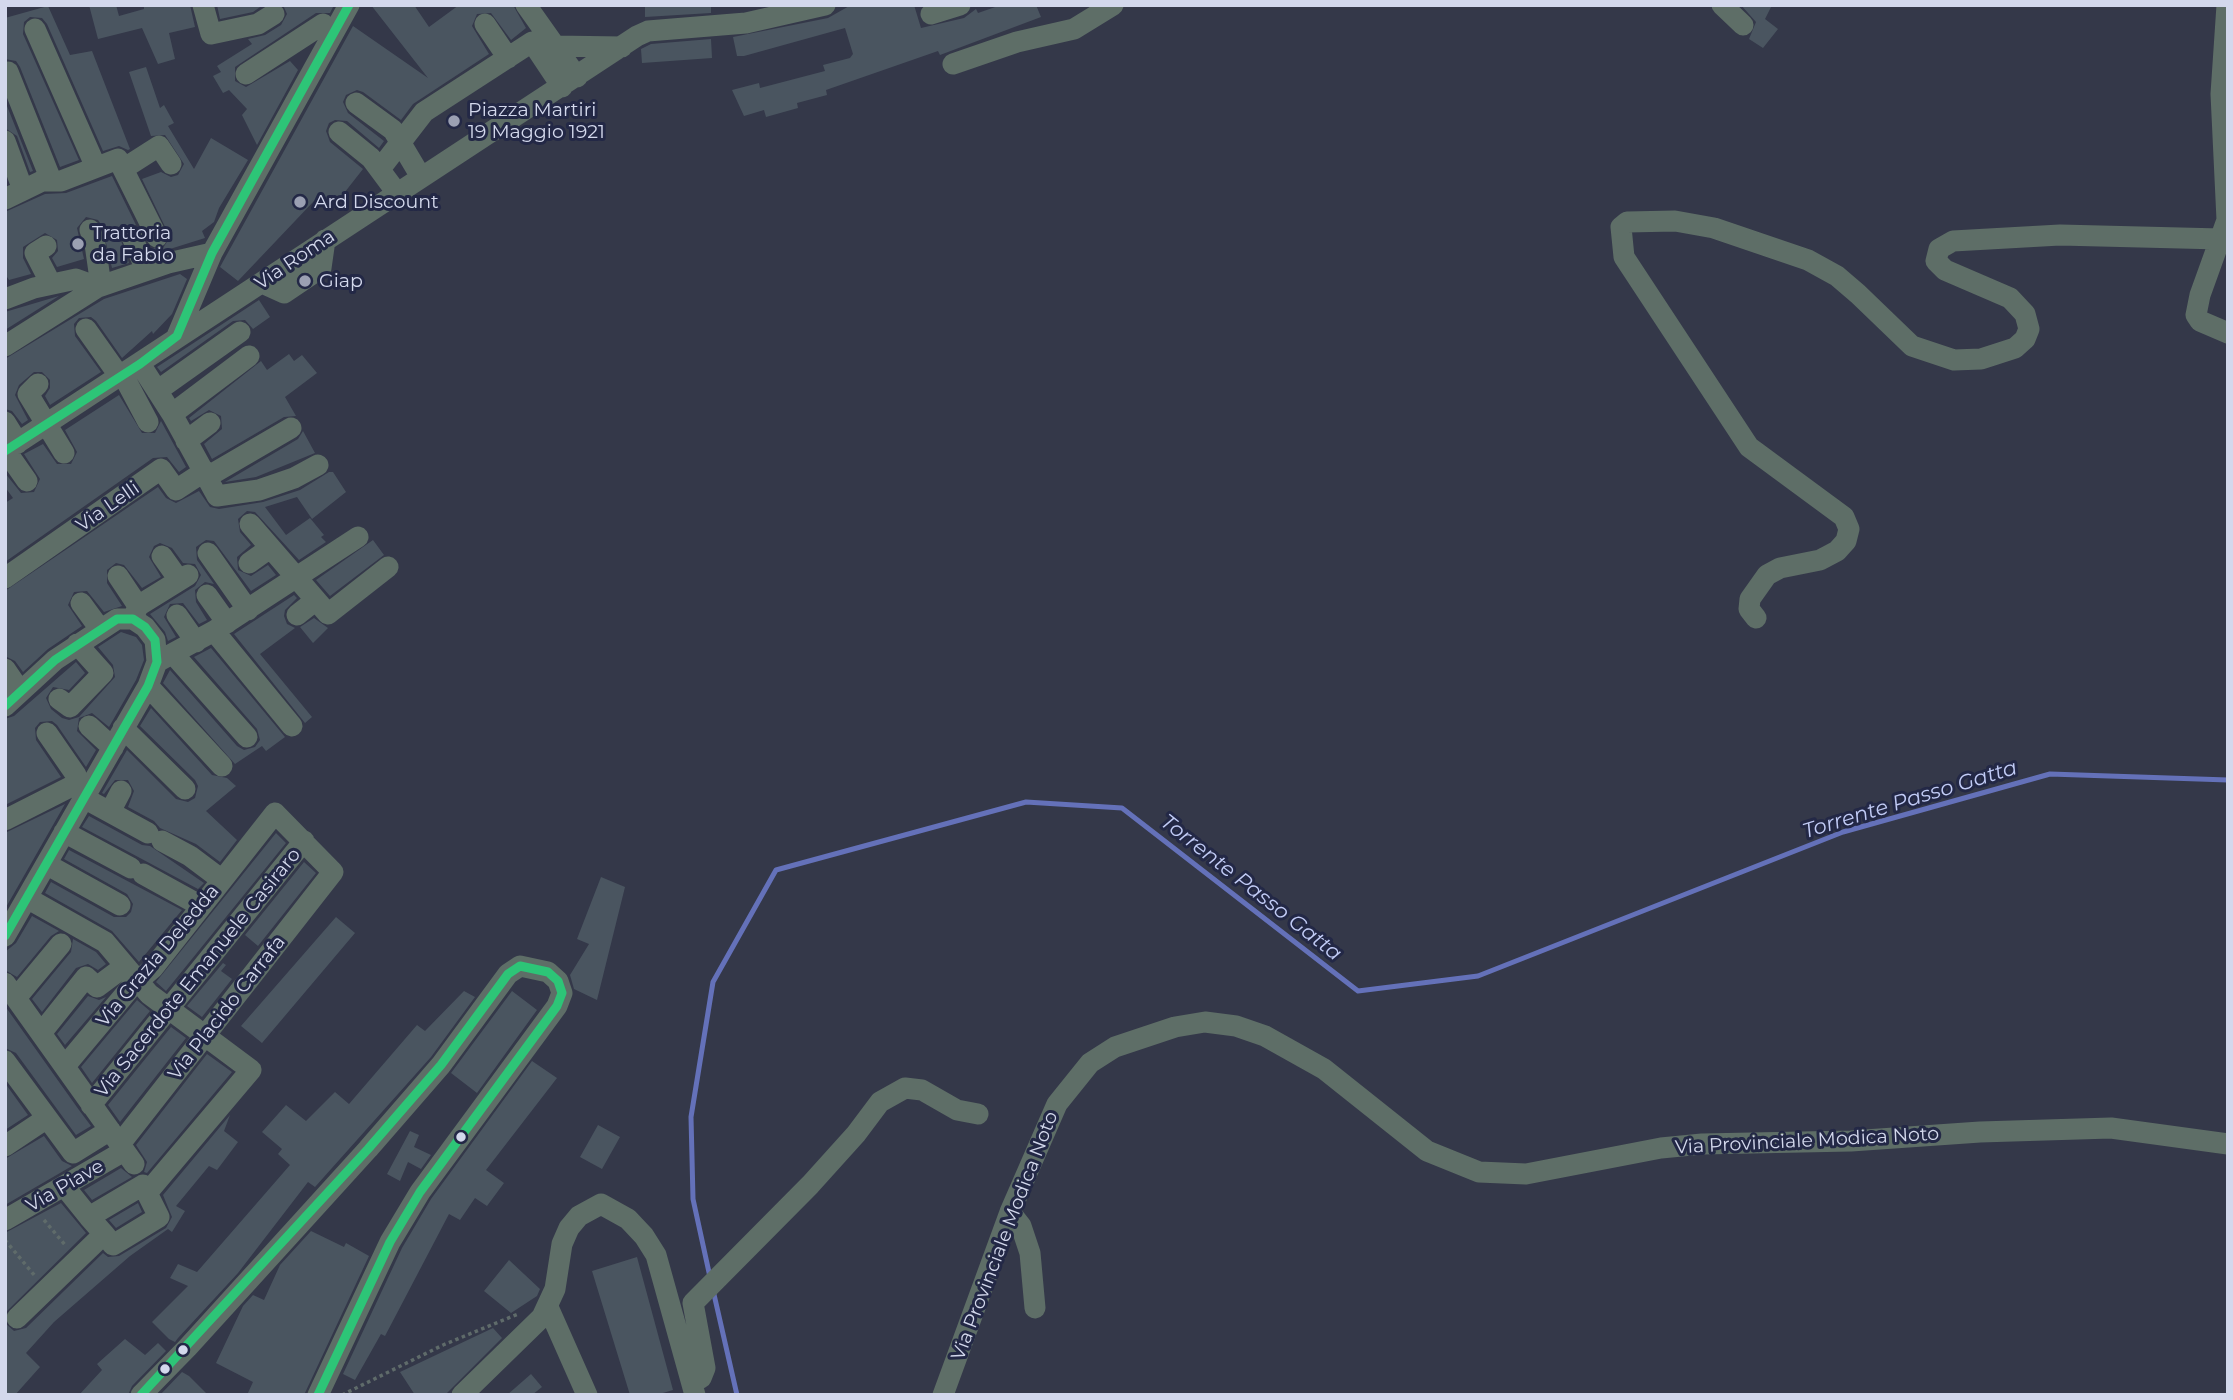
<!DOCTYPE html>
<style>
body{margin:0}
#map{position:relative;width:2233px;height:1400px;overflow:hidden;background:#343849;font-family:Montserrat,sans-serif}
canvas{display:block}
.frame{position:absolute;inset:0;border:7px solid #d3d8ec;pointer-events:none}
</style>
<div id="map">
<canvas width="2233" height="1400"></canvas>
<div class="frame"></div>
</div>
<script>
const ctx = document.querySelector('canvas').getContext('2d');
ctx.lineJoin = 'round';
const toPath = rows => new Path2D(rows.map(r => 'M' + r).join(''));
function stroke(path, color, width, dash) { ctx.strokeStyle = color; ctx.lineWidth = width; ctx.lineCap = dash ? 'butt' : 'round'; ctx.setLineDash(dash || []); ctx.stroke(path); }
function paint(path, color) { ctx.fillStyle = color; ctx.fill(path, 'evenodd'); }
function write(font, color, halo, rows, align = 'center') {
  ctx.font = font + ' Montserrat,sans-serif'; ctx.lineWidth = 6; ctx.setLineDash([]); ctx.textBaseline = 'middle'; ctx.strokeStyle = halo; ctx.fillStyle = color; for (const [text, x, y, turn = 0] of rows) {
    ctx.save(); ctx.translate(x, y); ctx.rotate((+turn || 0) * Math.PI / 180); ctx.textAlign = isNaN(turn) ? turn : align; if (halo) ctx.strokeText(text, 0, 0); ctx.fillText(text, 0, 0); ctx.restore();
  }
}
const stream = toPath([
 [710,1277,693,1199,691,1117,713,982,776,870,1026,802,1122,808,1358,991,1478,976,1843,832,2050,774,2228,780],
 [713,1290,737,1395]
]);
const building = toPath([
 [89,5,116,5,119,16,144,9,144,5,190,5,195,27,169,33,175,59,158,64,142,28,98,39],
 [217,5,263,5,253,12,220,19],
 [283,5,334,5,330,13,316,13,235,67,235,81,246,87,290,61,298,70,257,145,242,115,247,109,229,90,223,93,213,76,221,72,217,66,252,44,248,39,265,35,281,25,287,14],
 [371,5,414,5,429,27,459,5,513,5,526,28,511,40,491,13,477,14,472,26,489,54,413,104,401,120,363,92,357,90,346,95,343,102,348,113,384,141,379,148,347,121,335,120,329,123,326,131,330,142,363,169,330,211,314,201,238,281,220,267,353,26,428,78],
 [645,5,711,5,711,13,645,17],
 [851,5,914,5,921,28,964,18,976,9,978,13,1001,5,1036,5,1041,17,940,55,938,51,826,90,827,95,797,103,798,108,766,117,764,110,744,116,732,90,759,83,760,88,825,71,823,65,850,58,853,54,845,28,744,56,737,56,733,37,828,18],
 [1741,5,1772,5,1765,19,1778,29,1763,48,1749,39,1756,22],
 [48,6,70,55,92,51,130,149,128,150,119,146,103,151,47,24,42,18,30,17,24,22,23,34,79,160,60,167,20,67,16,61,5,59,5,18],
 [711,39,712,58,642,63,641,49,651,44],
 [146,67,160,108,164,105,174,123,168,126,194,169,211,138,248,160,219,208,214,222,202,231,205,238,154,254,151,248,163,248,170,237,142,179,161,172,171,177,178,175,184,164,165,135,151,136,129,72],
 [5,101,33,171,30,172,17,136,5,128],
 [112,176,136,225,126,225,119,235,129,263,112,268,102,226,98,220,86,217,77,228,84,259,57,267,52,258,58,251,57,240,45,233,23,247,23,258,31,274,9,280,5,274,5,212,45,194,66,193],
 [180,274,187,279,172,314,153,334,152,331,122,358,96,321,91,317,79,318,74,324,75,336,101,372,50,405,45,396,50,388,50,380,42,372,34,372,19,385,15,395,28,420,22,424,12,411,5,409,5,359,104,299],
 [59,296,5,330,5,312],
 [259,300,270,317,253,329,245,320,233,321,161,372,157,367],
 [289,354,294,361,302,355,317,373,285,397,296,416,284,417,212,459,204,444,222,429,221,416,209,410,191,421,189,418,261,361,267,370],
 [119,395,142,433,155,433,161,421,186,467,179,472,167,457,153,458,5,562,5,503,13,498,5,487,5,473,21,493,34,492,40,479,24,454,43,444,57,464,71,464,77,452,65,430],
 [303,431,315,453,256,477,225,482,298,439],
 [329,472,333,472,346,492,312,519,297,497,265,507,286,535,310,518,324,535,321,537,326,542,299,560,255,512,247,511,238,519,240,532,251,545,237,557,238,570,251,576,268,565,276,575,251,591,214,541,206,540,196,547,197,560,214,584,205,582,195,590,196,602,207,620,199,624,183,603,170,604,164,617,176,637,168,641,165,632,150,614,195,586,201,575,195,564,183,563,172,548,160,543,154,546,149,557,161,577,142,588,124,565,116,563,107,570,107,583,122,606,104,612,87,591,74,592,68,605,82,626,48,649,23,672,15,661,5,656,5,591,158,487,166,498,176,503,199,491,210,507,219,509,263,502,300,490],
 [373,540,384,555,330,596,316,580],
 [294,595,297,598,285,610,284,616,287,624,295,628,260,654,312,717,305,723,234,634],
 [314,618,328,628,313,643,300,627],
 [121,632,136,637,142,645,144,660,136,680,109,727,92,713,79,718,77,731,96,750,86,767,57,725,52,721,40,722,35,728,36,740,61,777,5,805,5,719,14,716,76,662,85,673,69,690,53,687,46,698,51,709,62,718,69,720,79,717,115,677,113,665,98,647],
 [211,648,285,737,266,751,262,746,235,764,163,683,170,670,237,746,244,750,255,747,260,740,257,729,194,657],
 [151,708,212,775,227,778,236,786,206,811,237,840,220,862,196,844,160,828,154,821,128,807,134,791,128,780,115,780,104,794,102,793,127,750,176,799,188,802,195,798,198,786,195,780,140,726],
 [65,804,5,909,5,833],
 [89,816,142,845,150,846,204,883,198,889,82,827],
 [276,833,286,843,166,991,156,982],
 [69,850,182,910,139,962,112,931,45,893,51,882,114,917,126,917,131,912,133,904,127,894,64,859],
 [304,862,316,873,258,946,245,935],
 [601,877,625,887,597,1000,574,989,570,975,589,944,577,939],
 [32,916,59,931,51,936,17,977,5,970,5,952,16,943],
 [336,917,355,933,262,1043,241,1026],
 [73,939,96,952,106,964,98,970,88,964,76,968,42,1012,32,999,71,952],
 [223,963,226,965,221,971,232,979,202,1017,187,1006],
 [464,991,475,997,431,1057,315,1187,308,1182,238,1273,178,1338,175,1342,169,1339,152,1322,188,1286,170,1278,178,1264,197,1272,290,1165,278,1154,282,1149,262,1132,286,1105,306,1121,335,1092,349,1104,417,1025,425,1031],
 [512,991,537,1010,477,1093,451,1073],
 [88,996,99,1000,106,997,65,1045,57,1034],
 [137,1000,150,1011,92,1083,81,1067],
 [5,1006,79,1110,91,1126,76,1135,16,1053,5,1048],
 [171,1027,186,1038,120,1122,108,1105],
 [207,1054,232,1072,147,1173,144,1172,147,1162,136,1145],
 [532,1061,557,1078,486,1170,504,1183,487,1206,475,1198,460,1220,449,1214,385,1336,381,1334,355,1380,343,1374,402,1248,431,1199],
 [5,1083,28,1115,5,1130],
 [230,1115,224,1131,238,1142,217,1170,209,1166,176,1206,185,1211,172,1232,168,1229,130,1256,54,1322,26,1353,40,1367,15,1395,5,1395,5,1323,14,1331,26,1328,103,1253,108,1257,119,1256,166,1228,172,1217,163,1195],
 [598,1125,620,1137,602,1169,580,1157],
 [410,1131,419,1135,414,1147,431,1155,421,1169,408,1162,400,1181,387,1174],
 [44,1136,62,1161,72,1166,5,1205,5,1159],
 [121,1168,132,1177,92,1200,84,1190],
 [61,1203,86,1233,5,1313,5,1233],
 [138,1203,142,1212,116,1228,109,1220],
 [311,1231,344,1247,346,1243,369,1256,304,1395,247,1395,253,1382,216,1363,243,1306,253,1295,264,1300,280,1265],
 [637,1257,673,1390,656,1395,630,1395,592,1271],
 [509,1260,540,1289,537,1296,511,1313,484,1291],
 [493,1328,502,1338,445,1395,415,1395,400,1372],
 [125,1339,145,1355,158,1343,166,1351,132,1386,128,1395,79,1395,102,1370,97,1364],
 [182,1372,189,1376,208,1395,160,1395],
 [531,1374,542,1387,532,1395,507,1395]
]);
const path = toPath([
 [44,1220,66,1246],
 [5,1240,35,1276],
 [342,1395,443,1345,518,1314]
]);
const minor = toPath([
 [203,5,211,34,258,24,274,14],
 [526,5,577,77],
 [1722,5,1743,25],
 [2227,5,2221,94,2227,220,2200,295,2196,315,2200,321,2228,333],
 [931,14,960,5],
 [485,24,508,58],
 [35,29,95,165],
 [548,50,555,46,622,47],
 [953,64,1017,42,1074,29,1113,5],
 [8,72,51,180],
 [246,74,323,24],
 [356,103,393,130,421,177],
 [339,132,371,158,397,193],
 [5,141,23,190],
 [123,169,159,146,171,164],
 [380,169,424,112,532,42,562,87],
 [5,199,42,181,61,181,118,159,157,237],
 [90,230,95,244,101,286],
 [132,237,146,270],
 [46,246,35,253,51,284],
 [262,283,284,293,321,268,325,240],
 [5,299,34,288,76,279,98,287,168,263,212,253],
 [86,329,120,377],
 [177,336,212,253,349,5],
 [5,346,98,287],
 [140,364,172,414,217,496,259,490,294,478,318,465],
 [123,375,148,422],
 [38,384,28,394,64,453],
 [157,391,240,332],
 [172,414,249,356],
 [5,422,18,443],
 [186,441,210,423],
 [5,451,637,36,648,31,746,23,825,5],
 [6,451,27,481],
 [207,477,291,428],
 [250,524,328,614,388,567],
 [208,553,248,610],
 [162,556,179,580],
 [249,563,270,548],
 [118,576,138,606],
 [5,578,161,469,176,490,205,471],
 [207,595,227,623],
 [81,603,100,629],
 [177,615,196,642],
 [297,615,316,600],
 [1756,618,1749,609,1750,599,1767,575,1780,568,1820,560,1837,551,1846,541,1849,529,1844,517,1749,447,1624,257,1621,227,1627,222,1675,221,1714,228,1808,260,1837,276,1858,294,1912,346,1954,360,1981,359,2015,348,2025,339,2029,329,2025,314,2010,298,1945,270,1936,261,1939,249,1953,241,2060,235,2221,239],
 [133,619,138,606,188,575],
 [214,631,292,726],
 [175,656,247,737],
 [157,662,214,631,358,537],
 [5,669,20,691],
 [148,686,222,766],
 [59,699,70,707,103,673,77,644],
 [5,706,55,660,117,619,133,619,145,627,155,640,157,662,148,686,5,936],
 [89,726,113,748],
 [123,728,185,789],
 [47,733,76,775,78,783,87,787],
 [84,798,148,833],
 [110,812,121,791],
 [5,820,78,783],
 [64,832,131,868],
 [162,841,190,856,222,880],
 [46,864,120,905],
 [143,874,201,906],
 [27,898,105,942,149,994,251,1070,147,1193],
 [5,983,134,1164],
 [16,998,61,944],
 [42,1032,86,977,97,987,125,966],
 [5,1061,73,1153,110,1130],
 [65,1066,132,986,153,968,275,813,333,872,120,1144],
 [91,1105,304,841],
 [5,1146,47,1118],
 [64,1186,89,1217,104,1234,113,1245,159,1217,143,1185,89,1217],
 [1010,1212,1021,1226,1030,1253,1035,1308],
 [5,1220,124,1151],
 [548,1307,587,1395],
 [17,1318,104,1234],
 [692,1382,701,1378,705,1368,693,1303,810,1185,856,1134,880,1102,905,1088,922,1090,957,1110,978,1114],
 [141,1395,188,1347,368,1149,441,1065,508,974,520,966,548,972,558,981,562,993,557,1006,420,1192,390,1242,318,1395],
 [462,1395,542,1317,555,1289,562,1244,569,1228,579,1216,601,1204,628,1219,644,1236,656,1255,695,1395],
 [943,1395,1010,1212,1057,1104,1090,1063,1115,1047,1175,1027,1205,1022,1236,1026,1265,1036,1324,1069,1427,1151,1479,1172,1526,1174,1661,1148,1702,1144,1851,1141,1980,1132,2111,1128,2228,1144]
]);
const bus1 = toPath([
 [5,451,140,364,177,336,212,253,349,5],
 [5,706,55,660,117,619,133,619,145,627,155,640,157,662,148,686,5,936],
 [141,1395,368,1149,441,1065,508,974,520,966,548,972,558,981,562,993,557,1006,420,1192,390,1242,318,1395]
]);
const markers = [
 [454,121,7,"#9ba0b3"],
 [300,202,7,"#9ba0b3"],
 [78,244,7,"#9ba0b3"],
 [305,281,7,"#9ba0b3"],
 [461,1137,6,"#d3d8ec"],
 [183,1350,6,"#d3d8ec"],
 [165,1369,6,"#d3d8ec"]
];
const poiNames = [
 ["Piazza Martiri",468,110],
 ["19 Maggio 1921",468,132],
 ["Ard Discount",314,202],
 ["Trattoria",92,233],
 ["da Fabio",92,255],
 ["Giap",319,281]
];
const streetNames = [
 ["Via Roma",295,260,-34],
 ["Via Lelli",108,507,-35],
 ["Via Grazia Deledda",158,956,-50],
 ["Via Sacerdote Emanuele Casiraro",198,973,-51],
 ["Via Placido Carrafa",227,1008,-52],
 ["Via Provinciale Modica Noto",1807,1141,-3],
 ["Via Piave",65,1186,-30],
 ["Via Provinciale Modica Noto",1005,1236,-69]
];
const waterNames = [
 ["Torrente Passo Gatta",1910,800,-17],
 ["Torrente Passo Gatta",1251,888,38]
];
stroke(stream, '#6471b9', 5);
paint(building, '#4a5560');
stroke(path, '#5f6b6a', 3.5, [3.5, 3.5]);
stroke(minor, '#5e6e67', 21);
stroke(bus1, '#2dc577', 9);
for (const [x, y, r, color] of markers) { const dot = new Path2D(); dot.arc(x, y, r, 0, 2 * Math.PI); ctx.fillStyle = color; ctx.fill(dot); stroke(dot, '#232846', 2.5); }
write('19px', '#d3d8ec', '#232846', poiNames, 'left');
write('19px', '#d3d8ec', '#232846', streetNames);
write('italic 21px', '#c1cbf5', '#232846', waterNames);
</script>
